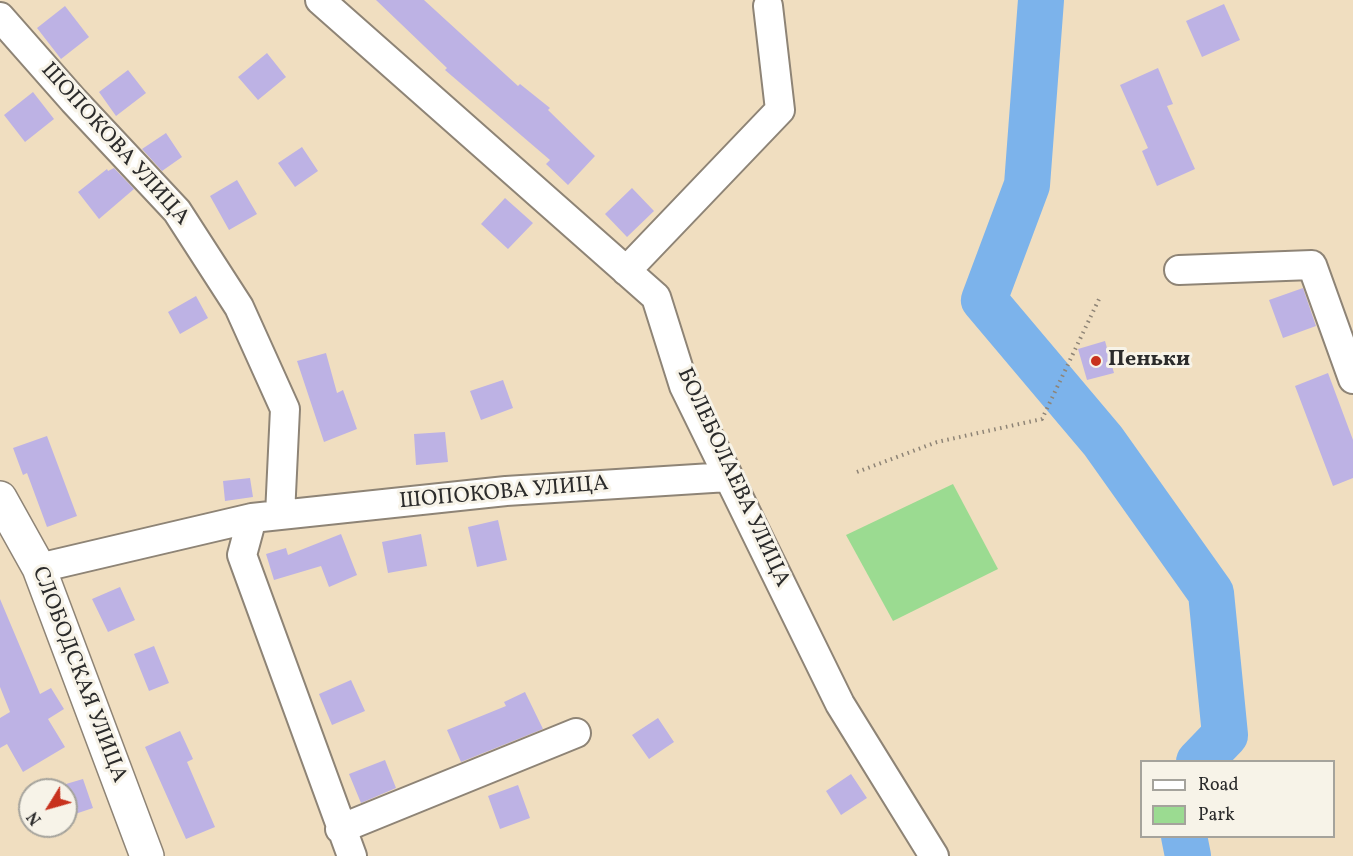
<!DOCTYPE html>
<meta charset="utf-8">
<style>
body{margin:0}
#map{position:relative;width:1353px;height:856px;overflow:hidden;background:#f0dec0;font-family:Vollkorn,serif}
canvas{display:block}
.legend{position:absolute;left:1140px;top:760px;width:195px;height:78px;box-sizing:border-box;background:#f7f3e8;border:2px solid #a5a39c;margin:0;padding:8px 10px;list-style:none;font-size:18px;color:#2b2b2b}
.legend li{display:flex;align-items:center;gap:12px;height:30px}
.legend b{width:30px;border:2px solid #a5a39c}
.north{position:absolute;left:18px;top:778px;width:60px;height:60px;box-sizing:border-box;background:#f7f3e8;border:2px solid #a5a39c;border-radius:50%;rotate:233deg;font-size:16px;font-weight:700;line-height:24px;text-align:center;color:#2b2b2b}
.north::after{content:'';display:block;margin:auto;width:21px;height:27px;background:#c8321e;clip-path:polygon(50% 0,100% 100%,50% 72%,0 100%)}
</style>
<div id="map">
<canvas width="1353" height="856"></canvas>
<ul class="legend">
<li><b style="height:8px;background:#fff"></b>Road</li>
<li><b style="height:16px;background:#9bdb91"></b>Park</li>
</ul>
<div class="north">N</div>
</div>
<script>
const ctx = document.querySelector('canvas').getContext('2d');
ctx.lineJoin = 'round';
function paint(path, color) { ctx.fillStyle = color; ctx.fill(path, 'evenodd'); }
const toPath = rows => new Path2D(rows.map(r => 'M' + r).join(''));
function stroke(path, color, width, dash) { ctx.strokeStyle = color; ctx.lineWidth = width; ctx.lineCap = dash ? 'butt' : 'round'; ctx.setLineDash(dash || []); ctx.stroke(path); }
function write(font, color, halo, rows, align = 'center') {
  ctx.font = font + ' Vollkorn,serif'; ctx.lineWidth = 6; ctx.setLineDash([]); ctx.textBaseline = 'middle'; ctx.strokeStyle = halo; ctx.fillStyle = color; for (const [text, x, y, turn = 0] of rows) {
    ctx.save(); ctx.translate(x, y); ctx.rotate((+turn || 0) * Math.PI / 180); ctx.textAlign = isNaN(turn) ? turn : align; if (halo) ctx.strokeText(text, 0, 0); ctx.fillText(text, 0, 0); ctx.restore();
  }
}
const green = toPath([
 [953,484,998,569,893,621,846,535]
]);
const river = toPath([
 [1041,0,1027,185,984,300,1103,441,1211,593,1225,735,1199,762],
 [1184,836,1188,856]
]);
const building = toPath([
 [376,0,424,0,518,86,520,84,550,108,548,110,595,156,568,185,546,164,550,160,445,70,447,68],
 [1224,4,1240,40,1202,57,1186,21],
 [65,6,89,37,61,59,37,28],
 [267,53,286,77,258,100,238,77],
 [1158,68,1173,104,1167,106,1195,169,1157,186,1142,151,1148,148,1120,85],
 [128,70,146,93,116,116,99,92],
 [33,92,54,119,25,142,4,115],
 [166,133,182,157,162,171,142,149],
 [302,147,318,171,295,187,278,163],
 [114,168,134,189,99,219,78,192,107,169,108,171],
 [237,180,257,214,229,230,210,196],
 [632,188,654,211,627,237,605,214],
 [505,198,533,223,508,249,481,224],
 [1303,288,1316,326,1283,338,1269,300],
 [196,296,208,318,180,334,168,312],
 [1105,341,1114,373,1087,380,1078,349],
 [326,353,337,393,343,390,357,429,324,442,297,361],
 [1328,373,1353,440,1353,478,1333,486,1295,386],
 [503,380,513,408,481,420,470,391],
 [445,432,448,462,416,465,414,434],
 [47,436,77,516,47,527,27,473,23,475,13,448],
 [250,478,253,497,225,501,223,481],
 [498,520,507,560,477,567,468,527],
 [341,534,357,575,329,587,321,566,274,580,266,554,286,548,288,555],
 [421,534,427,566,388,573,382,542],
 [120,587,135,620,108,632,92,599],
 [0,599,40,694,51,688,64,709,48,719,65,747,23,772,7,744,0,748,0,718,10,712,0,687],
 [154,646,169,683,149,691,134,654],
 [351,680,365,711,332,725,319,694],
 [525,692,543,729,461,762,447,730,506,706,504,702],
 [658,718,674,742,649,759,632,735],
 [180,731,193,759,187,762,215,827,186,839,145,747],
 [385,760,396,788,361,803,349,774],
 [851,774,867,798,841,815,826,791],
 [83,779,93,808,66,817,66,784],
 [518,785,530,818,500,829,488,796]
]);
const path = toPath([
 [857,472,937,442,1042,419,1100,297]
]);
const street = toPath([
 [320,0,656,297,684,386,840,704,934,856],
 [0,17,74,101,177,211,239,307,285,409,280,515],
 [1179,270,1312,265,1353,379],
 [626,271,780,110,768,6],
 [252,518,242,555,352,856],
 [39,568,252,518,506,491,728,477],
 [340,829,576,733]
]);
const secondary = toPath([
 [0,498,39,568,147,856]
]);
const markers = [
 [1096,361,6,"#c8321e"]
];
const streetNames = [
 ["ШОПОКОВА УЛИЦА",114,145,48],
 ["БОЛЕБОЛАЕВА УЛИЦА",732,478,65],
 ["ШОПОКОВА УЛИЦА",504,494,-5],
 ["СЛОБОДСКАЯ УЛИЦА",78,675,69]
];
const poiNames = [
 ["Пеньки",1108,361]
];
paint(green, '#9bdb91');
stroke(river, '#7cb3eb', 46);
paint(building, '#bdb2e4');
stroke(street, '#8e8476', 32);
stroke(secondary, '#8e8476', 36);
stroke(path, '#8e8476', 4, [1.5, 4.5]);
stroke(street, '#fff', 28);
stroke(secondary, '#fff', 33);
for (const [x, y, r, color] of markers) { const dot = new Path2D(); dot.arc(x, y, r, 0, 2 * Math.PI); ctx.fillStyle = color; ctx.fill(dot); stroke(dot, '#f7f3e8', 2); }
write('22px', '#2b2b2b', '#f7f3e8', streetNames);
write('bold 22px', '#2b2b2b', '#f7f3e8', poiNames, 'left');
</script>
